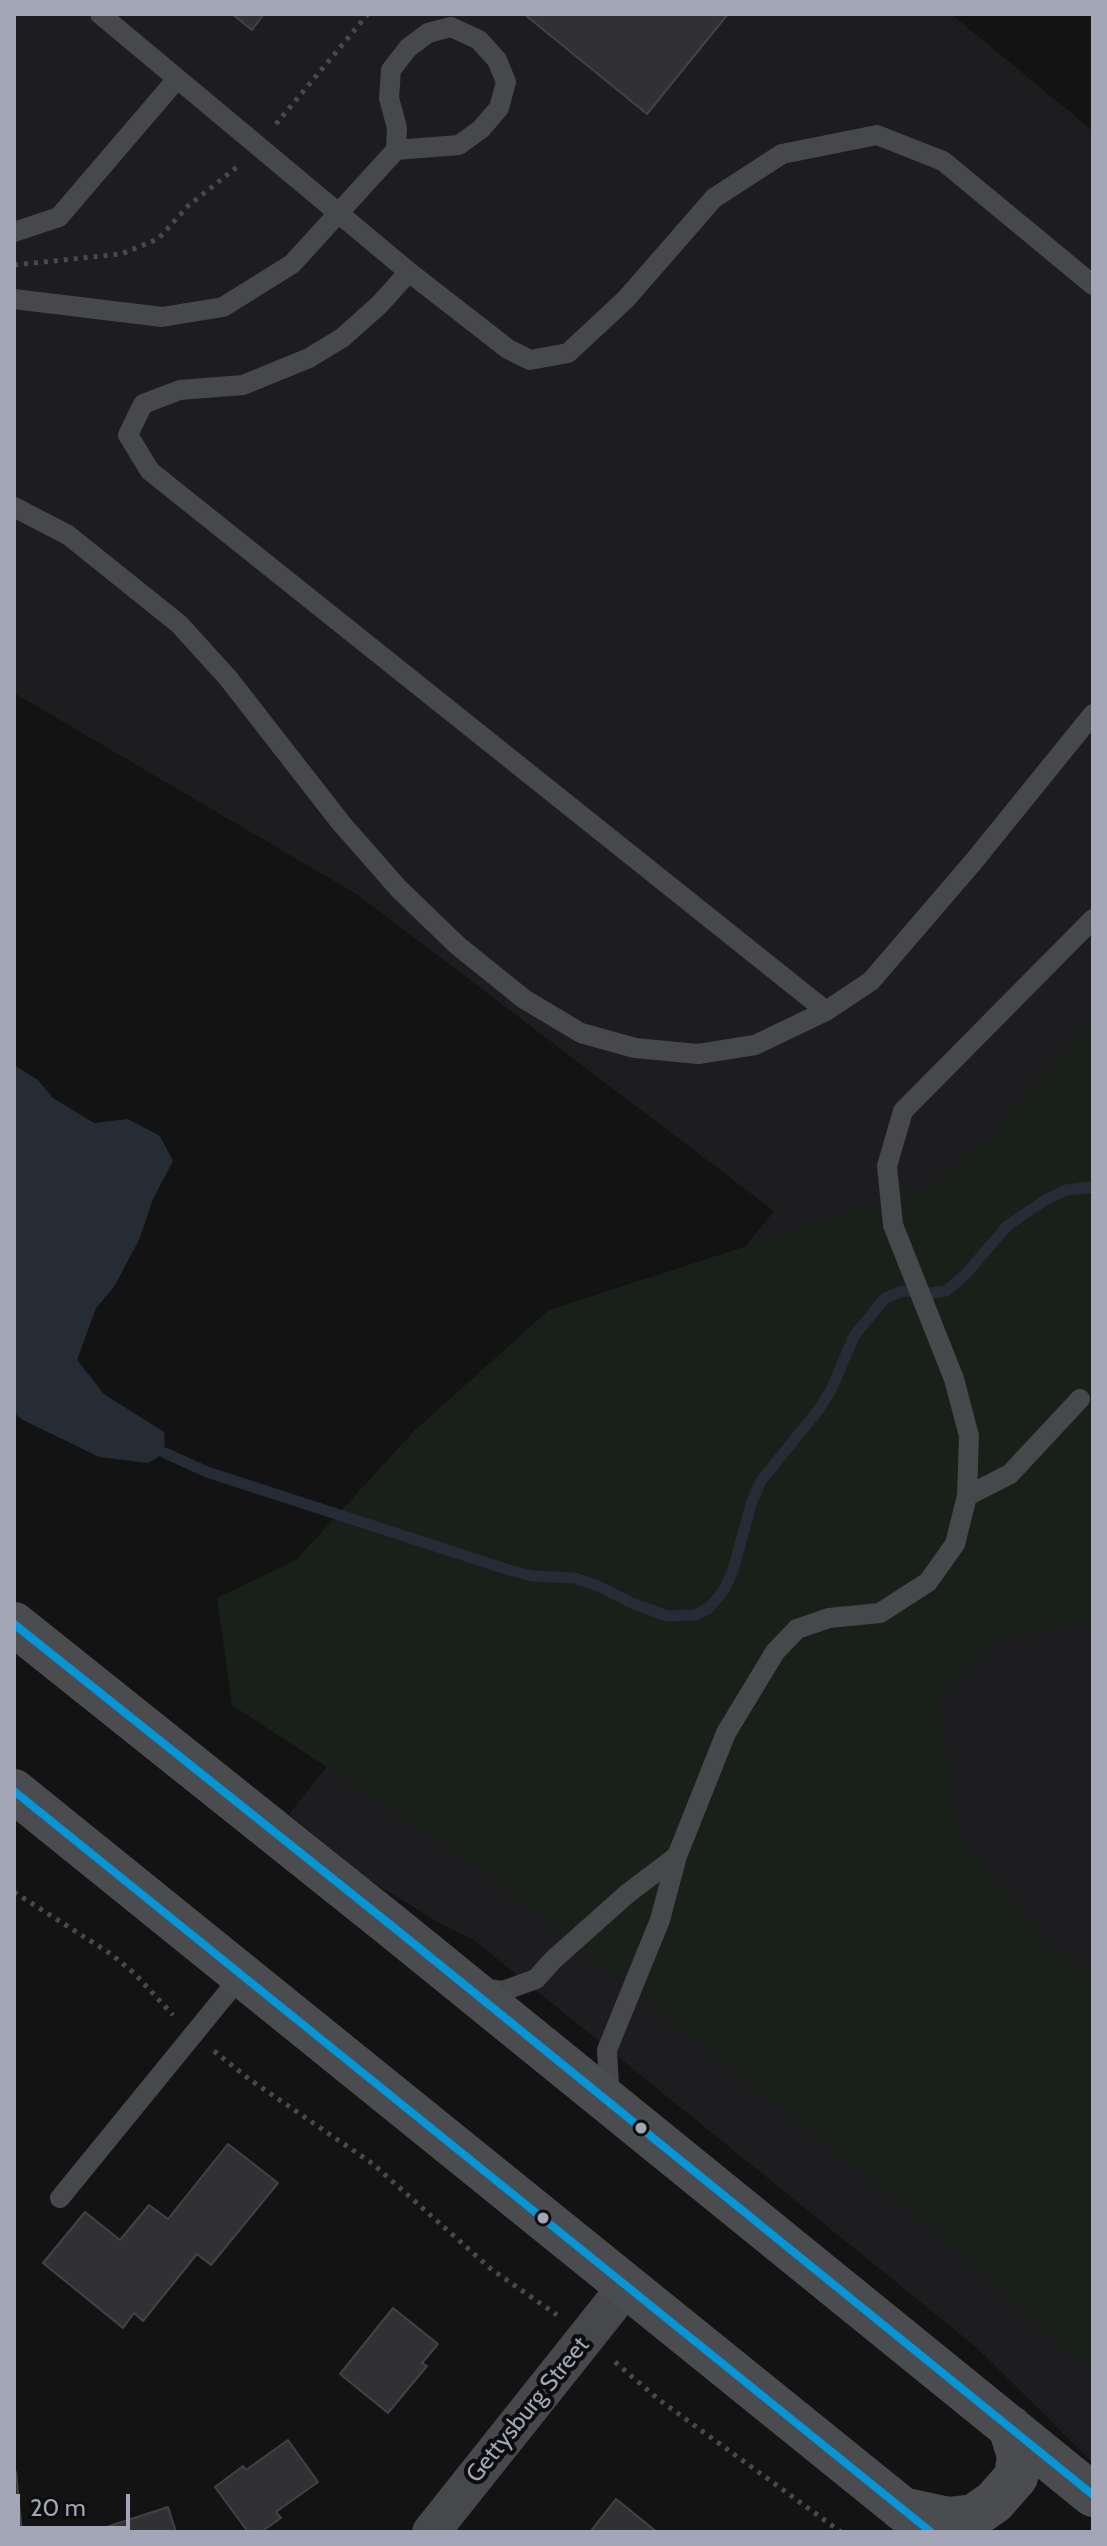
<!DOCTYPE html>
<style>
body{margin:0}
#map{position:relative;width:1107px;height:2546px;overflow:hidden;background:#131313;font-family:Cabin,sans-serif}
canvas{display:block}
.frame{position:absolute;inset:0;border:16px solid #a2a6b6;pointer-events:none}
.scale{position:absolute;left:16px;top:2494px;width:114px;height:36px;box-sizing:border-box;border:4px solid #a2a6b6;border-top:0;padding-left:10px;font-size:24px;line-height:28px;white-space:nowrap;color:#a2a6b6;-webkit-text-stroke:6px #0d0d0e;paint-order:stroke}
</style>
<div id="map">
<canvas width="1107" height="2546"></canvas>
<div class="frame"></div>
<div class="scale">20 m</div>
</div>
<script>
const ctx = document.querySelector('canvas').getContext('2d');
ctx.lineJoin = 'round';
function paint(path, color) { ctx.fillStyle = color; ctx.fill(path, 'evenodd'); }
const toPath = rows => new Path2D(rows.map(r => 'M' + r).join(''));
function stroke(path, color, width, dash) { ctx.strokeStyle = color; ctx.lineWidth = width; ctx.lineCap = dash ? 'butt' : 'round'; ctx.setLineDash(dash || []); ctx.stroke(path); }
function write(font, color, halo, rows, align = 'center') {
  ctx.font = font + ' Cabin,sans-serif'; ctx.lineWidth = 8; ctx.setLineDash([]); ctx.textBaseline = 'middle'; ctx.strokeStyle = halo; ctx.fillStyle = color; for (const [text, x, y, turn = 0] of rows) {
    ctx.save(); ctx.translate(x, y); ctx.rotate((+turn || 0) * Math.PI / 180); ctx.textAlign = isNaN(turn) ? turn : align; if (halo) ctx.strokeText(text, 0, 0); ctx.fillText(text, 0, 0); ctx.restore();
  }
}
const built = toPath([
 [14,14,951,14,1093,131,1093,2463,976,2347,474,1940,441,1924,368,1879,289,1814,774,1211,358,895,14,693]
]);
const green = toPath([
 [1093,1018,1093,1620,995,1640,938,1699,958,1834,1041,1936,1093,1981,1093,2372,908,2209,481,1868,232,1705,217,1598,296,1560,415,1430,549,1310,932,1186,994,1134]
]);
const water = toPath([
 [14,1065,38,1080,53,1098,94,1123,128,1119,160,1136,173,1161,153,1199,139,1240,114,1287,96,1308,77,1360,104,1394,164,1432,165,1453,148,1463,99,1457,23,1420,14,1413]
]);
const stream = toPath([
 [165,1453,207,1472,509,1570,533,1576,575,1578,598,1586,632,1603,667,1616,695,1615,709,1608,724,1590,733,1570,752,1501,761,1481,819,1409,832,1388,854,1336,885,1298,903,1291,931,1293,946,1291,965,1275,1007,1226,1045,1200,1066,1190,1093,1187]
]);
const building = toPath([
 [232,14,264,14,252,30,232,14],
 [524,14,728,14,647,114,524,14],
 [228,2144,278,2183,211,2265,197,2254,143,2321,134,2313,123,2328,43,2263,85,2212,120,2240,149,2205,168,2219,228,2144],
 [393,2308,438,2344,422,2363,427,2366,388,2413,340,2374,393,2308],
 [288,2440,318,2482,276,2512,281,2518,261,2532,248,2532,215,2487,243,2466,246,2470,288,2440],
 [14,2472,16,2472,22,2532,14,2532,14,2472],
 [616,2499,657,2532,590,2532,616,2499],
 [168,2507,176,2532,91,2532,168,2507]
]);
const path = toPath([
 [276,124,368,14],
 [14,265,121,254,158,239,188,206,237,167],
 [14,1892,111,1954,134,1973,173,2015],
 [214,2051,249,2079,373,2164,491,2269,557,2315],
 [615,2362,658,2399,841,2532]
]);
const service = toPath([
 [100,14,409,272,508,349,530,360,568,353,626,299,714,198,782,154,877,135,943,161,1093,285],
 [14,232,59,217,177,79],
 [409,272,379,305,342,338,309,358,243,385,180,390,143,404,128,435,150,471,826,1011],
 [14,299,162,317,223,307,292,264,396,150,459,145,481,129,499,108,506,82,497,60,479,40,451,27,428,33,408,48,391,70,389,98,397,128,396,150],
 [14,507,68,535,179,624,228,678,341,823,399,889,457,945,524,999,581,1033,635,1048,698,1054,755,1045,826,1011,871,981,974,861,1093,714],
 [967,1496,1010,1474,1080,1399],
 [677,1856,726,1733,775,1652,797,1629,829,1618,880,1613,928,1582,955,1544,967,1496,969,1436,954,1379,893,1225,887,1166,903,1111,1093,919],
 [478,1987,503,1991,536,1979,553,1960,627,1894,677,1856,660,1920,607,2050,610,2100],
 [60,2198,241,1976]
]);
const minor = toPath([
 [431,2532,626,2287]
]);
const secondary = toPath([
 [14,1624,392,1926,1093,2495],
 [14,1791,931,2532],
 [902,2509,948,2519,974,2516,994,2502,1016,2477,1019,2456,1010,2427]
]);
const bus1 = toPath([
 [14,1624,392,1926,1093,2495],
 [14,1791,931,2532]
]);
const markers = [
 [641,2128,7,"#a2a6b6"],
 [543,2218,7,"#a2a6b6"]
];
const streetNames = [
 ["Gettysburg Street",528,2410,-51]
];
paint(built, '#1d1d1f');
paint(green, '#19201a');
paint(water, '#252c35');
stroke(stream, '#252c35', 11);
paint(building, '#313133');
stroke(building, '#414247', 2);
stroke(path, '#48494d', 5, [4, 6]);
stroke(service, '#46484c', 20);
stroke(minor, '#46484c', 38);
stroke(secondary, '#4a4c50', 44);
stroke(bus1, '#0696d7', 8);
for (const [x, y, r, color] of markers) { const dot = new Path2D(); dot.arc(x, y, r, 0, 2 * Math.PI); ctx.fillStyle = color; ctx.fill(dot); stroke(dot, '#0d0d0e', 3); }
write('24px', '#a2a6b6', '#0d0d0e', streetNames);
</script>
